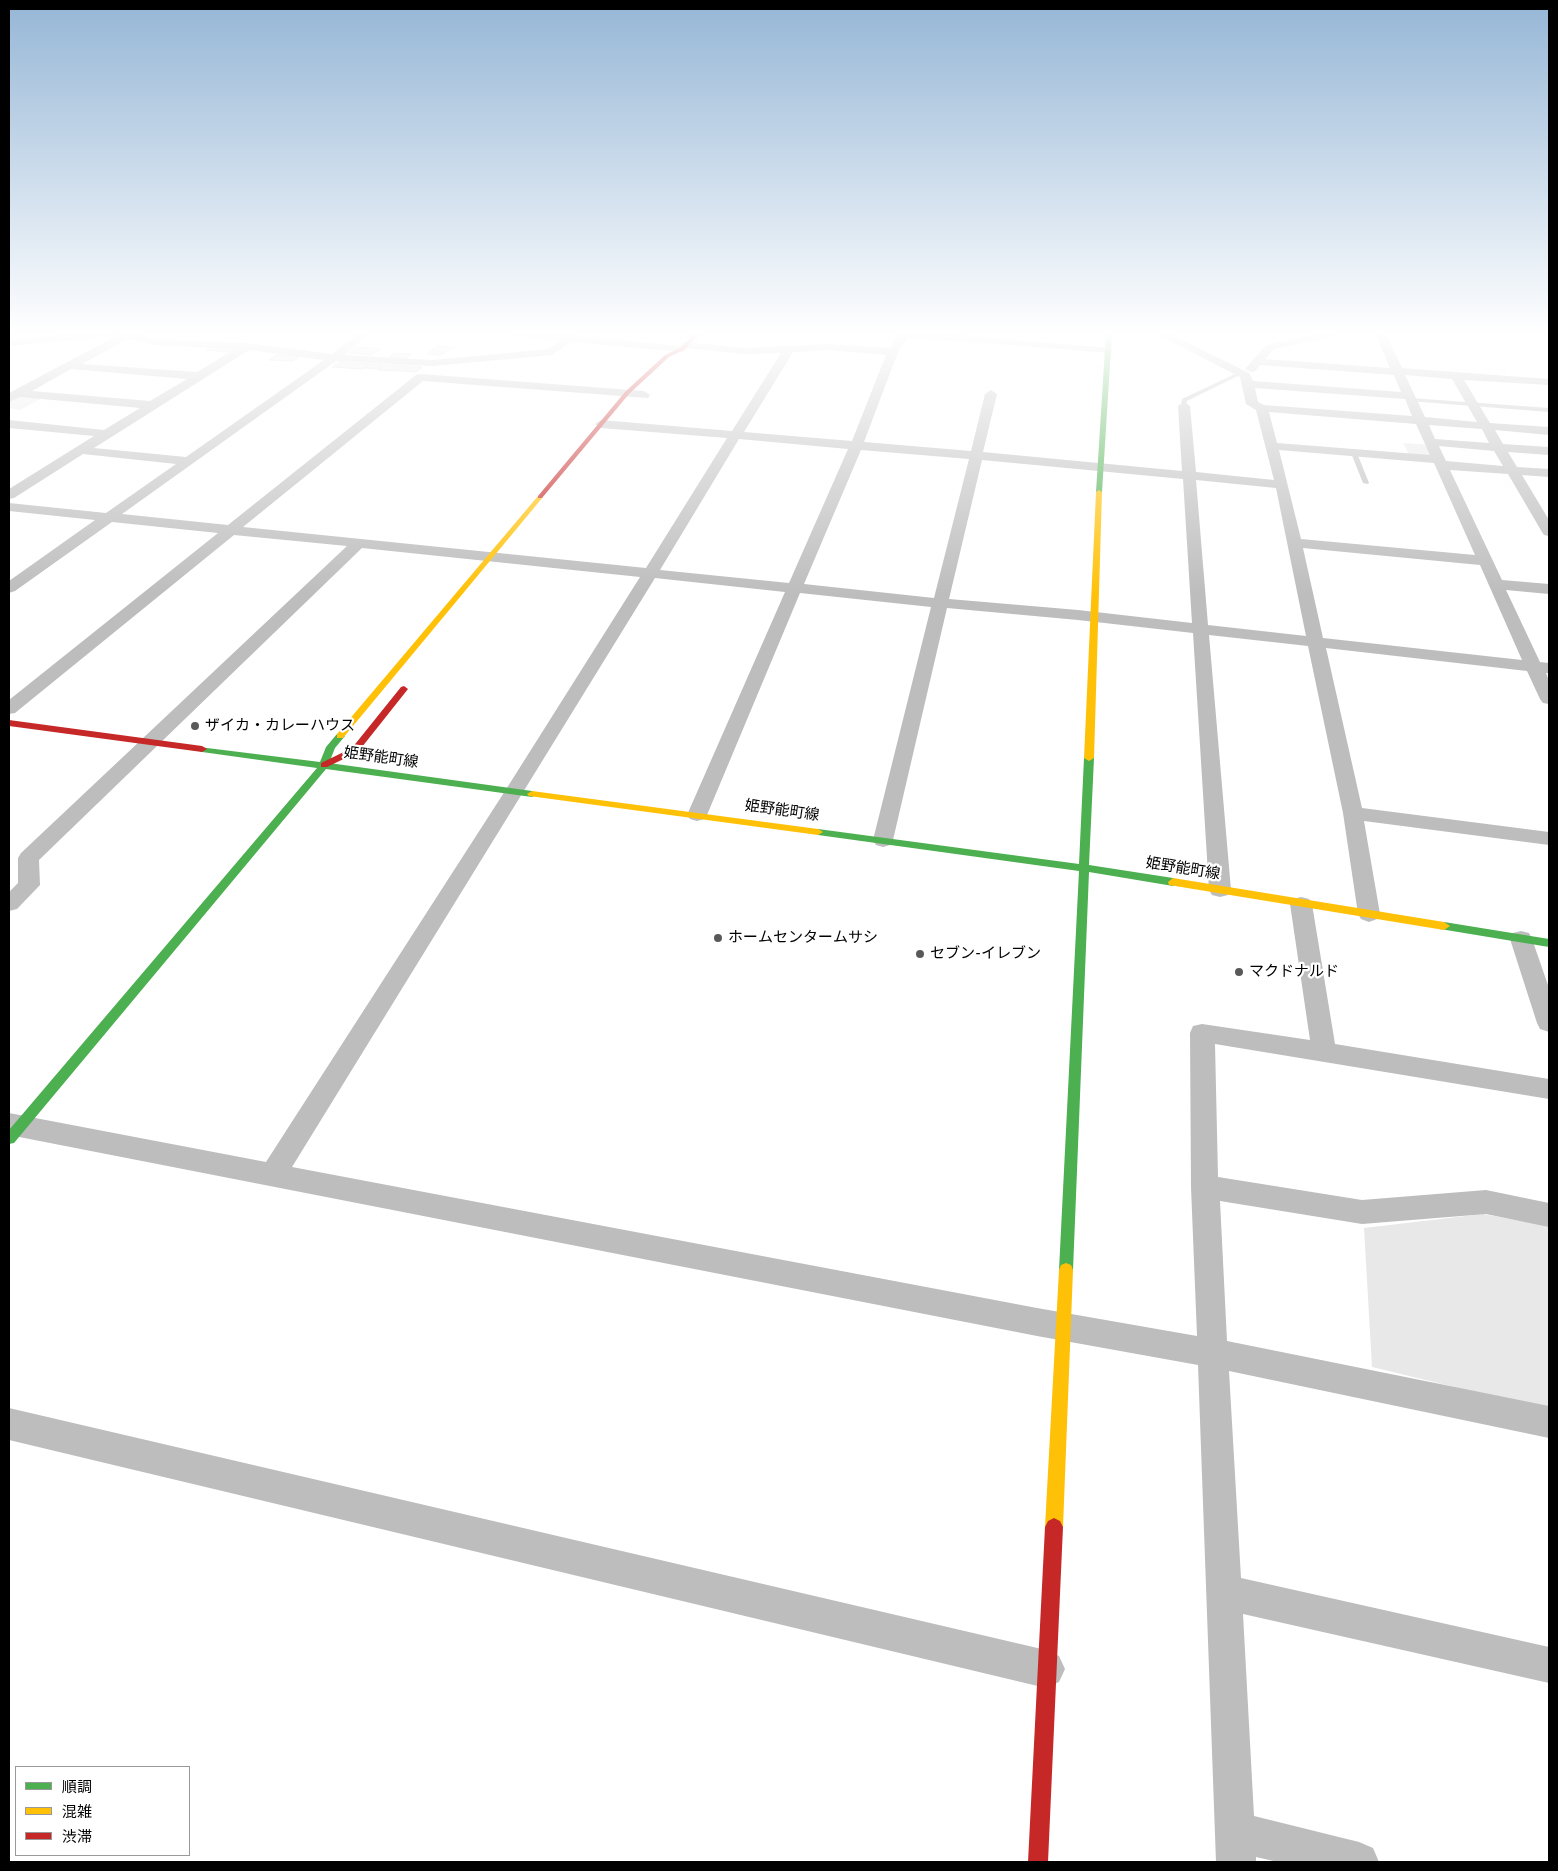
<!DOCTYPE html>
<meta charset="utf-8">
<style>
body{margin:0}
#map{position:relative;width:1558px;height:1871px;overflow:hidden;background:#fff;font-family:"Varela Round","Noto Sans JP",sans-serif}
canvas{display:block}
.frame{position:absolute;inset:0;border:10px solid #000;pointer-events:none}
.legend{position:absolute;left:15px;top:1766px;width:175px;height:90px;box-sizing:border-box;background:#fff;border:1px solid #999;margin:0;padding:6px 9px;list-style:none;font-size:15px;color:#000}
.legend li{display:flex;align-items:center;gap:10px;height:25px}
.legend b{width:25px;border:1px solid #999}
</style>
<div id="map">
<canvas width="1558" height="1871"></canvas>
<div class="frame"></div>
<ul class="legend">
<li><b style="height:6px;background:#4caf50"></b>順調</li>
<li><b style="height:6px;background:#ffc107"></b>混雑</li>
<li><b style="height:6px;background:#c62828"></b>渋滞</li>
</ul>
</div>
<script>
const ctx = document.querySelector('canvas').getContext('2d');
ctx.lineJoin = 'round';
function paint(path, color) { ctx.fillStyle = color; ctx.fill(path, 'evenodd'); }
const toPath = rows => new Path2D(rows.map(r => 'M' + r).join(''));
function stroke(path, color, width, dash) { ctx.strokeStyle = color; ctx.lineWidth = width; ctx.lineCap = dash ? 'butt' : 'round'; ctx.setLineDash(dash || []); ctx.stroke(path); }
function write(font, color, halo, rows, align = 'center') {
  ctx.font = font + ' "Varela Round","Noto Sans JP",sans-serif'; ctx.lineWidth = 4.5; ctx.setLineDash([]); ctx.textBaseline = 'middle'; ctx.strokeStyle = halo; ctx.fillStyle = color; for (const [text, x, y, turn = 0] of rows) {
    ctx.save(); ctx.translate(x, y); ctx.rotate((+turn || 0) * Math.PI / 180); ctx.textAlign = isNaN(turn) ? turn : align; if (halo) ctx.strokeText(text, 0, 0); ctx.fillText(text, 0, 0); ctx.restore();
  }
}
const green = toPath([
 [23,394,46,396,20,410,9,408,9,401],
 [1403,443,1432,445,1439,460,1411,458],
 [1483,1214,1549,1226,1549,1410,1372,1367,1364,1228]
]);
const building = toPath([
 [212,346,235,348,227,352,206,350,212,346],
 [437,346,444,346,455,347,441,355,427,354,437,346],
 [358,347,381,349,371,355,348,353,358,347],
 [395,353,411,354,405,359,389,357,395,353],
 [277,355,300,356,293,361,269,360,277,355],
 [339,362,370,364,363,369,332,367,339,362],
 [370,364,383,364,378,369,365,368,370,364],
 [384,365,397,365,408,366,402,371,378,370,384,365],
 [410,366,422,367,416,372,404,371,410,366]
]);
const lane = toPath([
 [1239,372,1244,373,1187,401,1186,407,1181,406,1182,399,1239,372],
 [1411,398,1549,408,1549,412,1409,401,1408,400,1411,398],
 [1354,451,1357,453,1369,483,1368,484,1363,483,1351,453,1354,451]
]);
const street = toPath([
 [79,333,118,333,113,336,9,346,9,340,79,333],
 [122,333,135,333,155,339,247,343,332,354,358,333,370,333,344,355,433,360,549,349,560,340,516,336,511,333,550,333,680,346,681,343,685,342,745,348,829,344,890,348,898,336,892,333,935,333,1108,348,1113,351,1112,353,908,337,898,352,864,442,971,451,985,394,991,390,997,394,983,452,1182,471,1178,406,1184,402,1190,406,1196,472,1274,480,1256,410,1246,404,1240,377,1155,333,1168,333,1249,373,1253,381,1401,392,1394,375,1260,365,1255,371,1251,372,1245,369,1266,345,1321,333,1341,333,1336,336,1274,349,1265,359,1390,368,1375,333,1385,333,1402,368,1549,379,1549,385,1464,380,1490,423,1549,427,1549,435,1495,430,1503,444,1549,447,1549,455,1508,452,1517,467,1549,469,1549,477,1522,475,1549,520,1549,536,1544,535,1542,532,1508,474,1450,470,1502,580,1549,584,1549,594,1506,590,1540,662,1549,663,1549,673,1546,673,1549,681,1549,704,1543,703,1540,699,1527,671,1326,648,1362,808,1549,832,1549,845,1364,821,1380,914,1377,919,1369,922,1361,919,1358,914,1343,813,1308,646,1209,635,1231,890,1228,895,1220,897,1212,895,1209,890,1193,633,1078,620,947,608,893,840,890,845,883,847,876,845,873,840,931,607,800,593,707,815,704,819,697,821,690,819,687,815,785,592,655,578,292,1167,1037,1308,1197,1336,1191,1187,1190,1033,1193,1026,1202,1024,1310,1040,1290,904,1293,899,1301,897,1309,899,1312,904,1335,1044,1549,1079,1549,1099,1215,1044,1218,1177,1362,1200,1486,1190,1549,1203,1549,1227,1486,1214,1362,1224,1220,1201,1227,1341,1549,1406,1549,1438,1229,1371,1241,1578,1549,1647,1549,1683,1243,1614,1254,1816,1359,1842,1373,1848,1379,1862,1278,1862,1256,1857,1256,1862,1216,1862,1198,1365,1037,1336,9,1135,9,1113,266,1162,505,791,640,577,362,548,39,860,40,885,17,909,9,911,9,892,18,883,18,858,21,853,347,546,234,535,15,713,9,714,9,700,218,533,112,522,15,591,9,593,9,581,95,520,9,511,9,503,106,513,176,464,83,454,14,498,9,499,9,489,94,436,9,428,9,420,104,430,140,408,20,397,9,402,9,393,122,333],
 [128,339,155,345,235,349,197,372,82,364,128,339],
 [571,342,682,352,686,351,687,348,745,354,781,353,732,431,601,420,595,424,601,428,727,438,646,568,243,527,423,381,648,398,650,395,644,391,420,374,416,375,228,525,122,514,336,361,433,366,552,355,571,342],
 [249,350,324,360,186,457,94,448,249,350],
 [829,350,886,355,852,441,744,432,793,352,829,350],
 [71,369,187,379,150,401,32,391,71,369],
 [1405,375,1452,379,1477,422,1425,417,1405,375],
 [1255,388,1405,399,1412,416,1264,405,1258,402,1255,388],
 [1269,412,1416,424,1430,455,1277,443,1269,412],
 [1429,425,1482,429,1489,443,1435,439,1429,425],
 [739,439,848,449,789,583,660,570,739,439],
 [1439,446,1494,451,1503,466,1446,461,1439,446],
 [861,450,969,459,934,598,804,584,861,450],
 [1279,450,1434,463,1475,555,1301,539,1279,450],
 [982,460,1183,479,1192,623,1078,610,949,599,982,460],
 [1196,480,1276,488,1306,636,1208,625,1196,480],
 [1303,548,1480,565,1522,660,1323,638,1303,548],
 [1521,931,1529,933,1532,939,1549,988,1549,1032,1540,1029,1537,1023,1510,939,1513,933,1521,931],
 [9,1408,1046,1650,1059,1656,1065,1669,1059,1682,1046,1688,9,1440,9,1408]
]);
const fast = toPath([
 [1106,333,1112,333,1102,492,1099,494,1096,492,1106,333],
 [340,733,345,736,335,748,329,763,532,791,537,794,532,797,326,769,14,1143,9,1144,9,1130,317,768,202,752,199,751,199,747,320,762,326,747,337,734,340,733],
 [1089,755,1094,758,1089,865,1173,878,1178,882,1173,886,1089,872,1073,1270,1071,1275,1066,1277,1061,1275,1059,1270,1079,871,818,835,813,832,818,829,1079,864,1084,758,1089,755],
 [1444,922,1549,939,1549,947,1440,929,1438,926,1440,923,1444,922]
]);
const slow = toPath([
 [1099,490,1102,492,1094,758,1089,761,1084,758,1096,492,1099,490],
 [538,496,543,497,343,738,337,738,337,734,538,496],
 [532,791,818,829,823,832,818,835,529,796,527,794,532,791],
 [1173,878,1444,922,1450,926,1444,930,1169,885,1168,882,1173,878],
 [1066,1263,1071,1265,1073,1270,1063,1527,1060,1533,1054,1536,1048,1533,1045,1527,1059,1270,1061,1265,1066,1263]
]);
const jam = toPath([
 [695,333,701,333,684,350,669,357,629,394,542,498,538,498,538,496,625,392,665,355,680,348,695,333],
 [404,686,408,689,358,752,327,767,321,767,321,763,352,748,401,687,404,686],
 [9,720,202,746,207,749,202,752,9,726,9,720],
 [1054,1518,1060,1521,1063,1527,1048,1862,1028,1862,1045,1527,1048,1521,1054,1518]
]);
const markers = [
 [195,726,5,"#595959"],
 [718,938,5,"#595959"],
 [920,954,5,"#595959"],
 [1239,972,5,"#595959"]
];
const poiNames = [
 ["ザイカ・カレーハウス",205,726],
 ["ホームセンタームサシ",728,938],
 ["セブン-イレブン",930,954],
 ["マクドナルド",1249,972]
];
const streetNames = [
 ["姫野能町線",381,758,8],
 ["姫野能町線",782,811,8],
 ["姫野能町線",1183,869,9]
];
paint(green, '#e8e8e8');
paint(building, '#dbdbdb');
stroke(building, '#c3c3c3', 1);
paint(lane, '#bdbdbd');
paint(street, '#bdbdbd');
paint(fast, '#4caf50');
paint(slow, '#ffc107');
paint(jam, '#c62828');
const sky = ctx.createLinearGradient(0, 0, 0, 595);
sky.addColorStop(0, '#95b6d6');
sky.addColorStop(0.56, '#fff');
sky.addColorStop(1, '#ffffff00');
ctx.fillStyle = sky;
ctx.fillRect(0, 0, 1558, 595);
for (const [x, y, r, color] of markers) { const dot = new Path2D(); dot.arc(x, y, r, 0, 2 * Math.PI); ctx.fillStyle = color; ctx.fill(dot); stroke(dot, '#fff', 2); }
write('15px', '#000', '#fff', poiNames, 'left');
write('15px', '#000', '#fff', streetNames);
</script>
